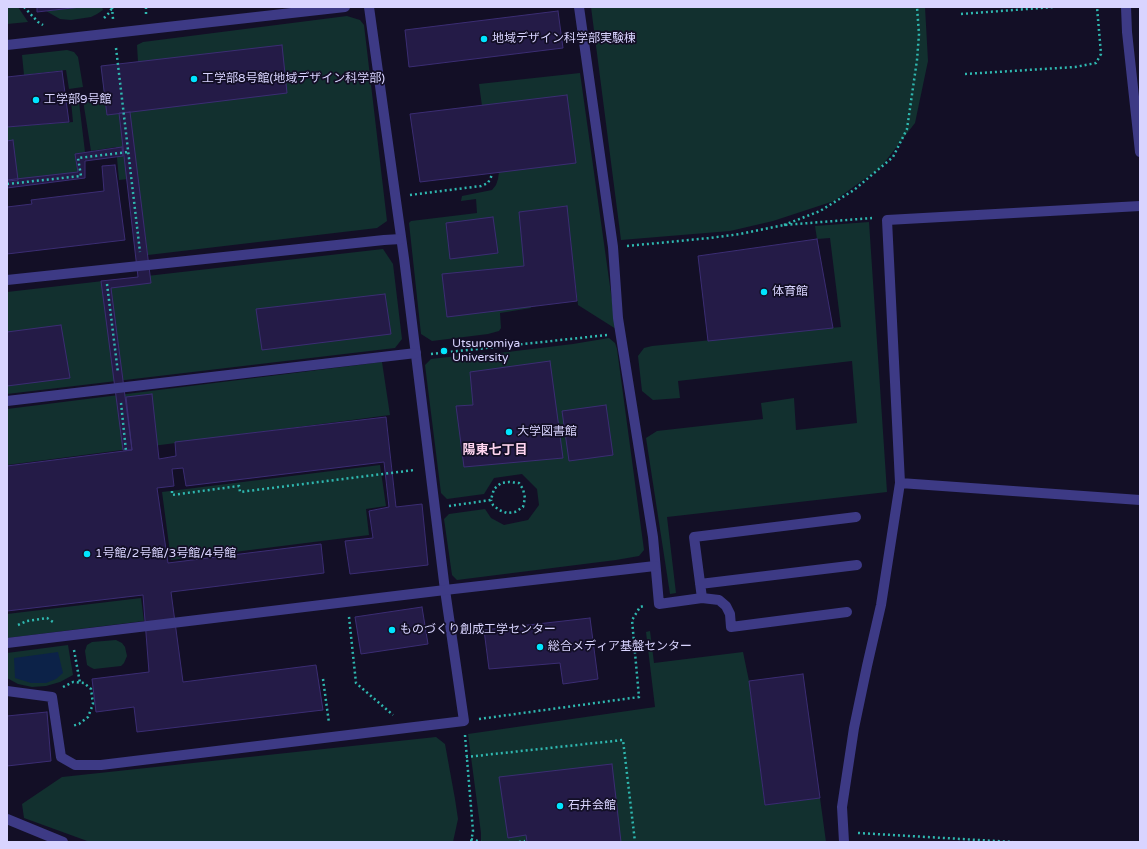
<!DOCTYPE html>
<meta charset="utf-8">
<style>
body{margin:0}
#map{position:relative;width:1147px;height:849px;overflow:hidden;background:#130f26;font-family:"Varela Round",sans-serif}
canvas{display:block}
.frame{position:absolute;inset:0;border:8px solid #d9d4ff;pointer-events:none}
</style>
<div id="map">
<canvas width="1147" height="849"></canvas>
<div class="frame"></div>
</div>
<script>
const ctx = document.querySelector('canvas').getContext('2d');
ctx.lineJoin = 'round';
function paint(path, color) { ctx.fillStyle = color; ctx.fill(path, 'evenodd'); }
const toPath = rows => new Path2D(rows.map(r => 'M' + r).join(''));
function stroke(path, color, width, dash) { ctx.strokeStyle = color; ctx.lineWidth = width; ctx.lineCap = dash ? 'butt' : 'round'; ctx.setLineDash(dash || []); ctx.stroke(path); }
function write(font, color, halo, rows, align = 'center') {
  ctx.font = font + ' "Varela Round","Noto Sans JP",sans-serif'; ctx.lineWidth = 3.5; ctx.setLineDash([]); ctx.textBaseline = 'middle'; ctx.strokeStyle = halo; ctx.fillStyle = color; for (const [text, x, y, turn = 0] of rows) {
    ctx.save(); ctx.translate(x, y); ctx.rotate((+turn || 0) * Math.PI / 180); ctx.textAlign = isNaN(turn) ? turn : align; if (halo) ctx.strokeText(text, 0, 0); ctx.fillText(text, 0, 0); ctx.restore();
  }
}
const green = toPath([
 [7,7,18,7,28,22,7,24],
 [81,7,102,7,103,10,97,14,91,17,71,20,60,19,46,11],
 [591,7,925,7,928,61,915,123,881,167,834,201,773,221,730,231,621,240],
 [347,16,360,20,364,25,387,221,377,228,148,255,137,178,119,180,116,147,91,151,83,100,85,97,104,94,101,66,138,62,137,45,143,42],
 [67,50,74,52,78,57,83,87,69,89,66,70,24,75,22,55],
 [580,73,616,329,578,305,566,206,519,212,531,308,500,313,501,328,499,331,488,334,432,341,421,334,409,223,411,221,477,213,476,199,461,201,462,196,492,190,496,185,498,179,499,172,482,106,479,84],
 [76,100,79,102,85,152,75,154,78,172,18,180,7,148,7,127,73,122,71,101],
 [869,222,887,492,667,517,676,593,670,594,646,438,657,431,763,419,761,403,794,398,796,430,857,423,852,361,678,381,680,398,653,400,642,391,638,356,644,348,652,346,841,327,830,238,817,239,815,226],
 [383,249,393,264,402,339,395,348,7,394,7,292],
 [609,338,615,343,617,349,644,550,639,556,616,560,457,580,452,575,444,519,449,514,485,509,491,518,504,525,528,520,539,505,537,489,522,474,494,478,484,494,447,499,441,493,425,365,431,359,484,353,491,354,573,344],
 [382,362,390,415,7,465,7,409],
 [380,465,386,506,366,509,369,535,171,560,162,492],
 [141,598,144,621,7,638,7,614],
 [650,631,654,663,743,652,749,681,765,805,820,798,826,842,481,842,481,833,468,734,655,707,646,632],
 [116,640,122,643,125,647,127,656,124,663,121,666,94,669,90,667,87,665,85,651,87,645,92,642],
 [68,645,73,675,60,682,46,686,32,687,18,684,7,678,7,653],
 [436,737,445,744,455,799,458,819,453,842,90,842,24,818,22,804,62,777]
]);
const water = toPath([
 [58,652,63,673,56,679,46,683,31,683,15,678,14,658]
]);
const building = toPath([
 [37,7,81,7,37,12,37,7],
 [558,11,563,48,409,67,405,30,558,11],
 [282,45,287,93,107,115,101,66,282,45],
 [62,71,69,122,7,127,7,77,62,71],
 [567,95,576,163,420,182,410,114,567,95],
 [130,112,151,283,111,288,132,450,123,450,101,281,138,277,119,113,130,112],
 [13,140,18,180,7,181,7,141,13,140],
 [122,147,123,156,85,161,85,178,7,188,7,180,78,172,75,154,122,147],
 [115,165,125,240,7,254,7,207,32,204,31,200,104,191,102,166,115,165],
 [567,206,577,301,447,317,442,274,524,266,519,212,567,206],
 [493,217,498,253,450,259,446,223,493,217],
 [817,239,833,328,708,341,698,256,817,239],
 [385,294,391,334,262,350,256,309,385,294],
 [61,325,70,378,7,386,7,332,61,325],
 [550,361,563,458,464,467,456,406,473,405,470,372,550,361],
 [152,394,159,459,176,456,175,442,386,417,396,507,422,504,428,565,350,574,345,541,373,538,369,511,389,507,384,462,186,486,183,468,172,469,174,486,157,488,168,563,321,544,324,573,171,592,183,682,316,665,323,710,137,732,134,707,96,712,92,679,149,672,143,595,7,611,7,466,132,450,126,397,152,394],
 [606,405,613,455,569,461,562,411,606,405],
 [422,607,428,644,361,654,355,617,422,607],
 [590,618,598,679,563,684,560,663,489,669,484,630,590,618],
 [803,674,820,798,765,805,749,681,803,674],
 [47,712,51,761,7,766,7,716,47,712],
 [612,764,621,842,527,842,526,835,508,838,499,777,612,764]
]);
const path = toPath([
 [24,7,38,22,43,25],
 [112,7,113,19],
 [146,7,146,15],
 [961,14,1054,7],
 [104,18,109,13,112,8],
 [116,48,140,252],
 [965,74,1075,67,1096,63,1101,54,1097,7],
 [7,184,81,176,78,158,128,152],
 [410,195,481,186,488,183,492,175],
 [784,225,820,211,854,190,893,157,907,129,917,60,919,34,917,7],
 [627,246,710,238,740,234,784,225,872,218],
 [107,284,118,373],
 [431,354,607,335],
 [121,403,126,451],
 [172,491,172,495,239,486,240,492,414,470],
 [449,506,491,500,492,496,494,489,501,483,509,482,519,483,523,489,525,498,523,507,515,512,507,513,499,510,493,505,491,500],
 [349,617,356,683,393,715],
 [18,625,27,621,47,618,53,622],
 [74,650,80,683],
 [323,679,329,723],
 [63,687,73,682,84,683,91,689,93,704,88,717,79,724,72,726],
 [479,719,639,697,632,620,640,607,644,606],
 [465,735,473,831,471,842],
 [466,757,623,740,635,842],
 [858,833,1013,842],
 [471,839,481,842],
 [519,842,525,841]
]);
const service = toPath([
 [579,7,613,247,618,318,653,537,659,604,702,598,694,537,856,517],
 [7,45,345,7],
 [700,584,857,565],
 [702,598,719,600,726,606,730,614,731,627,847,612],
 [7,691,52,697,61,757,75,765,101,765,464,721,445,590,404,258,369,7]
]);
const pedestrian = toPath([
 [7,280,384,240,401,239],
 [7,401,416,353],
 [7,643,445,590,655,566]
]);
const minor = toPath([
 [900,483,1140,500],
 [7,819,63,842],
 [844,842,842,807,854,728,867,666,881,605,900,483,887,220,1140,206]
]);
const tertiary = toPath([
 [1126,7,1127,32,1140,152]
]);
const markers = [
 [484,39,4,"#00e5ff"],
 [194,79,4,"#00e5ff"],
 [36,100,4,"#00e5ff"],
 [764,292,4,"#00e5ff"],
 [444,351,4,"#00e5ff"],
 [509,432,4,"#00e5ff"],
 [87,554,4,"#00e5ff"],
 [392,630,4,"#00e5ff"],
 [540,647,4,"#00e5ff"],
 [560,806,4,"#00e5ff"]
];
const poiNames = [
 ["地域デザイン科学部実験棟",492,39],
 ["工学部8号館(地域デザイン科学部)",202,79],
 ["工学部9号館",44,100],
 ["体育館",772,292],
 ["Utsunomiya",452,344],
 ["University",452,358],
 ["大学図書館",517,432],
 ["1号館/2号館/3号館/4号館",95,554],
 ["ものづくり創成工学センター",400,630],
 ["総合メディア基盤センター",548,647],
 ["石井会館",568,806]
];
const neighbourhoodNames = [
 ["陽東七丁目",495,451]
];
paint(green, '#12302f');
paint(water, '#0c2248');
paint(building, '#241b47');
stroke(building, '#3b2d73', 1);
stroke(path, '#2fb8b0', 2.5, [2, 3]);
stroke(service, '#3d3a85', 10);
stroke(pedestrian, '#3d3a85', 10);
stroke(minor, '#3d3a85', 10);
stroke(tertiary, '#3d3a85', 10);
for (const [x, y, r, color] of markers) { const dot = new Path2D(); dot.arc(x, y, r, 0, 2 * Math.PI); ctx.fillStyle = color; ctx.fill(dot); stroke(dot, '#130f26', 1.5); }
write('12px', '#d9d4ff', '#130f26', poiNames, 'left');
write('bold 13px', '#ffd6f0', '#130f26', neighbourhoodNames);
</script>
